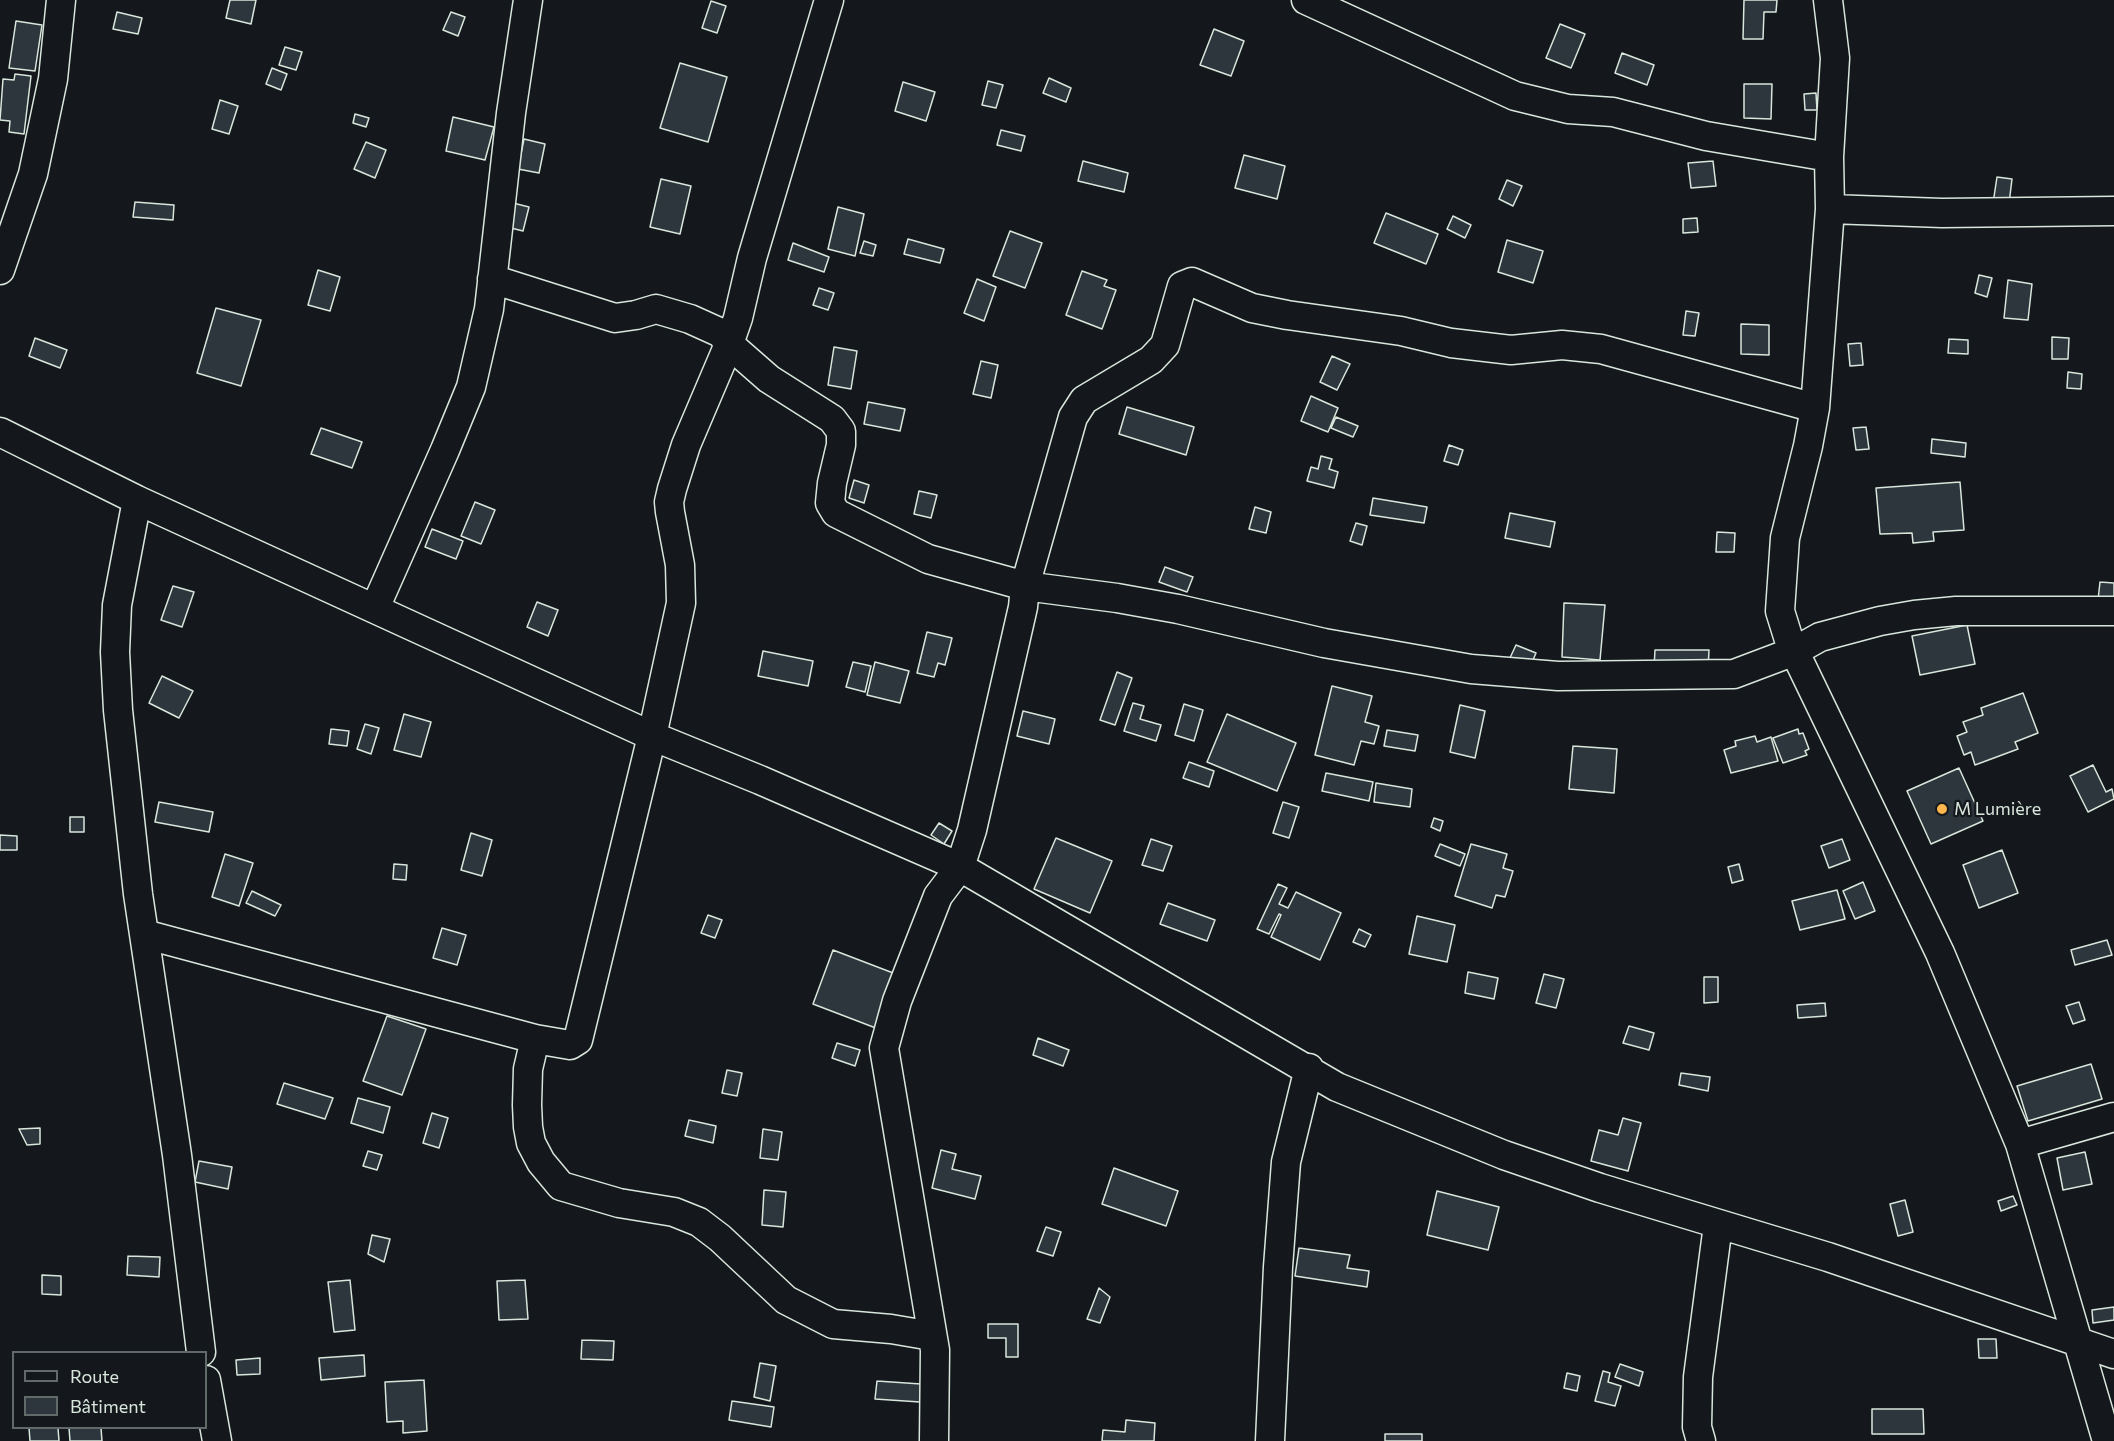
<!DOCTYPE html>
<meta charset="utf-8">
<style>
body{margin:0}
#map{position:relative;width:2114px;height:1441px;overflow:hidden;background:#14181c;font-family:Commissioner,sans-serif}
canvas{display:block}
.legend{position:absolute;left:12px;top:1351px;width:195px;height:78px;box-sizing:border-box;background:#14181c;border:2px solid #626a69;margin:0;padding:8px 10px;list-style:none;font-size:18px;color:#d8e6dc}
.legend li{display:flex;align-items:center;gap:12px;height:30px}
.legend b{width:30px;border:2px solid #626a69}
</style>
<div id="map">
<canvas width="2114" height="1441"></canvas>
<ul class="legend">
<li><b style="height:8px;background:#14181c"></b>Route</li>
<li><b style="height:16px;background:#2c363c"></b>Bâtiment</li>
</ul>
</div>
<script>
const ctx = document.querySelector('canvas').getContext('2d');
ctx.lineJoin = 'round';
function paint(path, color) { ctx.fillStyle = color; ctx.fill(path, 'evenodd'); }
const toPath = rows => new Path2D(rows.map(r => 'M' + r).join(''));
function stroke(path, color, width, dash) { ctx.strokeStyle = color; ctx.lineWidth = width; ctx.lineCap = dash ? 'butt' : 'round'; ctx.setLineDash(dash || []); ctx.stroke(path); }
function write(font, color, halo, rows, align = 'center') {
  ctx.font = font + ' Commissioner,sans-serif'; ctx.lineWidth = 4.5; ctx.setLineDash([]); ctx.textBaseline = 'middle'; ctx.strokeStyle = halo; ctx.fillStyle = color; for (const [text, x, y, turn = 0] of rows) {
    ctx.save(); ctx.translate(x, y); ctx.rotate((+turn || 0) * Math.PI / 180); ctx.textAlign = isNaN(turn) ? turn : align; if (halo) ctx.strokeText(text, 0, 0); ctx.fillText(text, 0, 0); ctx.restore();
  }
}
const building = toPath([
 [230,0,256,0,251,24,226,18,230,0],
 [1744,0,1777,0,1776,12,1764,12,1763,39,1743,39,1744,0],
 [711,1,726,6,717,33,702,28,711,1],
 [117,12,142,18,138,34,113,29,117,12],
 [451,12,465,17,458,36,443,30,451,12],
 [16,21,42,25,35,71,9,68,16,21],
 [1560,24,1585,34,1571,68,1546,58,1560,24],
 [1214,29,1244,41,1231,76,1200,65,1214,29],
 [285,47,302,52,296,70,279,65,285,47],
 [1622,53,1654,65,1647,85,1615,73,1622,53],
 [680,63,727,77,708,142,660,128,680,63],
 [272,68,287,74,281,90,266,84,272,68],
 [15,74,31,76,24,134,9,132,10,121,0,120,3,79,14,80,15,74],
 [1049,78,1071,88,1066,102,1043,93,1049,78],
 [988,81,1003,85,996,108,982,105,988,81],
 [903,82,935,92,926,121,895,111,903,82],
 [1744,84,1772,84,1771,119,1744,118,1744,84],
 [1816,93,1817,110,1805,110,1804,94,1816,93],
 [220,100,238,106,229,134,212,129,220,100],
 [355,114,369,118,366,127,353,123,355,114],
 [453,117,494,127,485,160,446,151,453,117],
 [1001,130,1025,136,1021,151,997,145,1001,130],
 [524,139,545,144,539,173,518,169,524,139],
 [366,142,386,150,375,178,354,169,366,142],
 [1244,155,1285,166,1277,199,1235,188,1244,155],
 [1083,161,1128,173,1124,192,1078,181,1083,161],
 [1713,161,1716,186,1691,188,1688,163,1713,161],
 [1997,177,2012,179,2008,212,1992,210,1997,177],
 [661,179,691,186,680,234,650,227,661,179],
 [1507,180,1522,186,1513,206,1499,199,1507,180],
 [135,202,174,205,173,220,133,217,135,202],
 [509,202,529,207,523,231,503,226,509,202],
 [838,207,864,214,855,256,828,249,838,207],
 [1386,213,1438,234,1426,264,1374,243,1386,213],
 [1453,216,1471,225,1465,238,1447,229,1453,216],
 [1697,218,1698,232,1683,233,1683,219,1697,218],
 [1010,231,1042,243,1025,288,993,276,1010,231],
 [908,239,944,249,940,263,904,254,908,239],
 [1507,240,1543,251,1533,283,1498,272,1507,240],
 [864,241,876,245,873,256,860,253,864,241],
 [793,243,829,257,824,272,788,260,793,243],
 [318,270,340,277,330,311,308,305,318,270],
 [1082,271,1107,280,1104,286,1116,290,1102,329,1066,315,1082,271],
 [1979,275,1992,278,1987,297,1975,293,1979,275],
 [977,279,996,287,984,321,964,313,977,279],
 [2008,280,2032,284,2028,320,2004,318,2008,280],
 [819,288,834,293,828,310,813,305,819,288],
 [216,308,261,320,241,386,197,373,216,308],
 [1686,311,1699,313,1695,336,1683,335,1686,311],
 [1741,324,1769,325,1769,355,1741,354,1741,324],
 [2052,337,2069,338,2068,359,2052,359,2052,337],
 [35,338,67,350,60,368,29,356,35,338],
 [1949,339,1968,340,1968,354,1948,353,1949,339],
 [1861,343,1863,365,1850,366,1848,344,1861,343],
 [834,347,857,351,851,389,828,385,834,347],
 [1332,356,1350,364,1337,390,1320,382,1332,356],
 [981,361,998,365,991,398,973,394,981,361],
 [2068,372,2082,374,2081,389,2067,388,2068,372],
 [1311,396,1338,408,1328,432,1301,421,1311,396],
 [868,402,905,409,900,431,864,424,868,402],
 [1127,407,1194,427,1186,455,1119,434,1127,407],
 [1336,417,1358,426,1353,437,1331,428,1336,417],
 [1866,427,1869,449,1856,450,1853,428,1866,427],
 [321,428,362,442,352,468,311,454,321,428],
 [1932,439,1966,443,1965,457,1931,453,1932,439],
 [1449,445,1463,450,1458,465,1444,461,1449,445],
 [1321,456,1332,459,1329,469,1338,472,1334,488,1307,481,1311,467,1318,469,1321,456],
 [854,480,869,485,864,503,849,498,854,480],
 [1960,482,1964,530,1933,532,1934,541,1913,543,1912,533,1880,534,1876,488,1960,482],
 [919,491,937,495,931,518,914,514,919,491],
 [1373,498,1427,507,1424,523,1370,515,1373,498],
 [475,502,495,510,481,544,461,536,475,502],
 [1255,507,1271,512,1266,533,1249,529,1255,507],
 [1510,513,1555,522,1550,547,1505,538,1510,513],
 [1356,523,1367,526,1362,545,1350,541,1356,523],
 [432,529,463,541,456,559,425,547,432,529],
 [1717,532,1735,533,1734,552,1716,552,1717,532],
 [1165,567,1193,577,1187,592,1159,582,1165,567],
 [2100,582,2114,583,2114,601,2098,600,2100,582],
 [173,586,194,592,182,627,161,620,173,586],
 [537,602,558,610,548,636,527,627,537,602],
 [1564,603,1605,605,1600,660,1562,657,1564,603],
 [1967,625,1975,664,1920,675,1912,636,1967,625],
 [927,632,952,638,945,665,938,663,934,677,917,673,927,632],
 [1516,645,1536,653,1529,669,1509,660,1516,645],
 [1655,650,1709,650,1708,669,1654,668,1655,650],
 [763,651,813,661,808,686,758,676,763,651],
 [853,662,871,666,865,692,846,687,853,662],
 [875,662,909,671,900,703,867,695,875,662],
 [1117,672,1132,678,1115,725,1100,720,1117,672],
 [162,676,193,691,179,718,149,703,162,676],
 [1332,686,1372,696,1365,722,1379,726,1374,744,1361,741,1354,765,1315,755,1332,686],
 [2023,693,2038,733,2015,742,2018,749,1975,765,1971,752,1964,755,1957,736,1967,732,1963,722,1983,715,1981,708,2023,693],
 [1133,703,1144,706,1140,719,1161,725,1156,741,1124,731,1133,703],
 [1184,704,1203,710,1194,741,1175,735,1184,704],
 [1460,705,1485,711,1475,758,1450,752,1460,705],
 [1023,711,1055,719,1049,744,1017,736,1023,711],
 [404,714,431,722,421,757,394,750,404,714],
 [1227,714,1296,743,1277,791,1207,762,1227,714],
 [365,724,379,728,371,754,357,749,365,724],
 [331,729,349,731,347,746,329,744,331,729],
 [1798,729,1799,734,1803,733,1809,749,1805,751,1807,755,1783,763,1773,738,1798,729],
 [1387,730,1418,735,1415,751,1384,746,1387,730],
 [1755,736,1757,742,1771,737,1778,761,1731,773,1724,750,1736,746,1735,741,1755,736],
 [1573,746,1617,749,1614,793,1569,789,1573,746],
 [1189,762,1214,771,1209,787,1183,778,1189,762],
 [2093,765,2106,792,2112,789,2114,799,2088,812,2070,776,2093,765],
 [1959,768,1983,821,1931,844,1907,791,1959,768],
 [1326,773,1373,782,1369,801,1322,791,1326,773],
 [1376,783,1412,789,1410,807,1374,802,1376,783],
 [159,802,213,812,209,832,155,822,159,802],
 [1283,802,1299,807,1289,838,1273,833,1283,802],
 [70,817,84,817,84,832,70,832,70,817],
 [1434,818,1443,821,1440,831,1431,827,1434,818],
 [939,823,952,831,944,844,931,835,939,823],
 [471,833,492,840,482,876,461,870,471,833],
 [0,835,17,836,17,850,0,850,0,835],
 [1056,838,1112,861,1090,913,1034,889,1056,838],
 [1151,839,1172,846,1163,871,1142,865,1151,839],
 [1842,839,1850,860,1829,868,1821,846,1842,839],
 [1440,844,1465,854,1460,866,1435,856,1440,844],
 [1471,844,1507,854,1503,868,1513,871,1505,897,1496,895,1492,908,1455,896,1471,844],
 [2002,850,2018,893,1979,908,1963,865,2002,850],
 [225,854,253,863,239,906,212,897,225,854],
 [394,864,407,865,406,880,393,879,394,864],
 [1739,864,1743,880,1732,883,1728,867,1739,864],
 [1863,882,1875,911,1855,919,1843,891,1863,882],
 [1278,884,1287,888,1279,904,1288,908,1296,892,1341,913,1320,960,1271,937,1281,915,1279,914,1269,934,1257,929,1278,884],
 [1837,890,1845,919,1800,930,1792,901,1837,890],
 [252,891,281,905,275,916,246,903,252,891],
 [1168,903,1215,920,1207,941,1160,924,1168,903],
 [708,915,722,920,715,938,701,933,708,915],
 [1417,916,1455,925,1447,962,1409,954,1417,916],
 [442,928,466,935,457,965,433,958,442,928],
 [1359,929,1371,935,1365,947,1353,942,1359,929],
 [2107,940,2112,955,2075,965,2071,950,2107,940],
 [833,950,901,976,881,1030,813,1004,833,950],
 [1468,972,1498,978,1494,999,1465,993,1468,972],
 [1544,974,1564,979,1556,1008,1536,1003,1544,974],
 [1704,977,1718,977,1718,1002,1704,1003,1704,977],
 [2079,1002,2085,1020,2073,1024,2066,1006,2079,1002],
 [1825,1003,1826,1016,1798,1018,1797,1005,1825,1003],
 [387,1016,426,1029,402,1095,363,1081,387,1016],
 [1629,1026,1654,1033,1649,1050,1623,1043,1629,1026],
 [1038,1038,1069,1050,1063,1066,1033,1055,1038,1038],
 [837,1043,860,1050,855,1066,832,1058,837,1043],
 [2091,1064,2102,1099,2028,1121,2017,1086,2091,1064],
 [727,1070,742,1073,737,1096,722,1093,727,1070],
 [1681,1073,1710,1077,1708,1091,1679,1085,1681,1073],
 [284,1083,333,1098,325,1119,277,1104,284,1083],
 [358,1098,390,1107,383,1133,351,1123,358,1098],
 [432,1113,448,1118,439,1148,423,1143,432,1113],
 [1623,1118,1641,1123,1628,1171,1591,1161,1599,1130,1618,1135,1623,1118],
 [689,1120,716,1126,713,1143,685,1136,689,1120],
 [40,1128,40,1144,27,1145,19,1129,40,1128],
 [763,1129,782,1132,778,1160,760,1158,763,1129],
 [941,1150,956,1154,952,1169,981,1176,975,1199,932,1188,941,1150],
 [368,1151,382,1155,377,1170,363,1166,368,1151],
 [2085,1152,2092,1184,2063,1190,2057,1158,2085,1152],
 [199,1161,232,1167,228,1189,195,1182,199,1161],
 [1114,1168,1178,1191,1166,1226,1102,1204,1114,1168],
 [764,1190,786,1192,783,1227,762,1225,764,1190],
 [1437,1191,1499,1207,1488,1250,1427,1235,1437,1191],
 [2013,1196,2017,1205,2001,1211,1998,1201,2013,1196],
 [1905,1200,1913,1232,1898,1236,1890,1204,1905,1200],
 [1046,1227,1061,1232,1053,1256,1037,1251,1046,1227],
 [372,1235,390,1239,384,1262,368,1254,372,1235],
 [1299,1248,1350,1255,1347,1268,1369,1271,1367,1287,1295,1276,1299,1248],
 [128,1256,160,1257,159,1277,127,1275,128,1256],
 [42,1275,61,1276,61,1295,42,1294,42,1275],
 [350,1280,355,1330,334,1332,328,1282,350,1280],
 [525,1280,528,1319,499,1320,497,1281,525,1280],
 [1099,1288,1110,1297,1100,1323,1087,1319,1099,1288],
 [2114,1307,2114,1320,2093,1323,2092,1310,2114,1307],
 [988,1324,1018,1324,1018,1357,1006,1357,1006,1338,988,1338,988,1324],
 [1978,1339,1996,1339,1997,1358,1979,1358,1978,1339],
 [582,1340,614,1341,613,1360,581,1359,582,1340],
 [364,1355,365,1376,321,1380,319,1358,364,1355],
 [260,1358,260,1374,237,1375,236,1360,260,1358],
 [760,1363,776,1366,770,1401,754,1397,760,1363],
 [1620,1364,1643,1372,1639,1386,1615,1377,1620,1364],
 [1603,1371,1610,1373,1608,1382,1621,1386,1615,1406,1595,1401,1603,1371],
 [1567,1373,1580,1376,1577,1391,1564,1388,1567,1373],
 [424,1380,427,1431,403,1433,403,1421,387,1422,385,1382,424,1380],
 [877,1381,921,1384,920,1402,875,1399,877,1381],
 [732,1401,774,1407,771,1427,729,1420,732,1401],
 [1872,1409,1923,1409,1924,1434,1872,1434,1872,1409],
 [1126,1420,1155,1423,1154,1441,1102,1441,1103,1430,1125,1432,1126,1420],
 [29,1428,58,1428,59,1441,30,1441,29,1428],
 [69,1428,101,1428,102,1441,70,1441,69,1428],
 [1385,1434,1422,1434,1422,1441,1385,1441,1385,1434]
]);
const minor = toPath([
 [1306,0,1515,96,1568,109,1613,112,1706,136,1829,157],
 [1828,0,1835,58,1829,157,1830,209,1815,408,1808,446,1785,538,1780,611,1789,640,1940,953,2020,1144,2107,1441],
 [1830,209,1942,213,2114,211],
 [0,270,33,174,53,79,61,0],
 [492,279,615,318,636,315,656,309,690,319,721,333,729,344,769,379,832,419,841,431,841,445,832,483,830,503,836,513,928,559,1025,586,1073,417,1084,400,1151,360,1165,345,1182,286,1192,282,1252,308,1287,315,1401,331,1451,343,1511,350,1562,345,1601,349,1815,408],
 [0,432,137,500,652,736,760,780,960,867,1337,1087,1504,1155,1600,1188,1828,1257,2114,1354],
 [137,500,117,605,115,652,118,710,138,894,177,1155,201,1352],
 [375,608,445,450,471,387,489,309,511,113,528,0],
 [144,934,535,1039,570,1045,578,1040,652,736,681,603,680,565,670,512,669,502,672,489,686,445,729,344,738,318,752,258,829,0],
 [535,1039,528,1069,527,1105,528,1127,531,1143,541,1162,561,1186,619,1203,674,1212,699,1222,720,1238,786,1300,833,1324,891,1329,932,1336],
 [2020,1144,2114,1117],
 [206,1380,217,1441],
 [934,1441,935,1350,884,1048,897,1001,938,896,960,867,972,830,1023,607,1025,586,1117,598,1178,609,1324,643,1471,669,1558,676,1734,674,1795,651,1820,637,1880,621,1914,615,1956,611,2114,611],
 [1270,1441,1278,1267,1286,1162,1309,1068],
 [1701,1441,1697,1427,1698,1377,1718,1225]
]);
const markers = [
 [1942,809,6,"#ffb74d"]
];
const poiNames = [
 ["M Lumière",1954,809]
];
paint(building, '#2c363c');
stroke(building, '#d8e6dc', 1.5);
stroke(minor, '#d8e6dc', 31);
stroke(minor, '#14181c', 28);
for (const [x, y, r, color] of markers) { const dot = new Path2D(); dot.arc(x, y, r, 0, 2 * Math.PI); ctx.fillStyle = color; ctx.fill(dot); stroke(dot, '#14181c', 2); }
write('18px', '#d8e6dc', '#14181c', poiNames, 'left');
</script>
